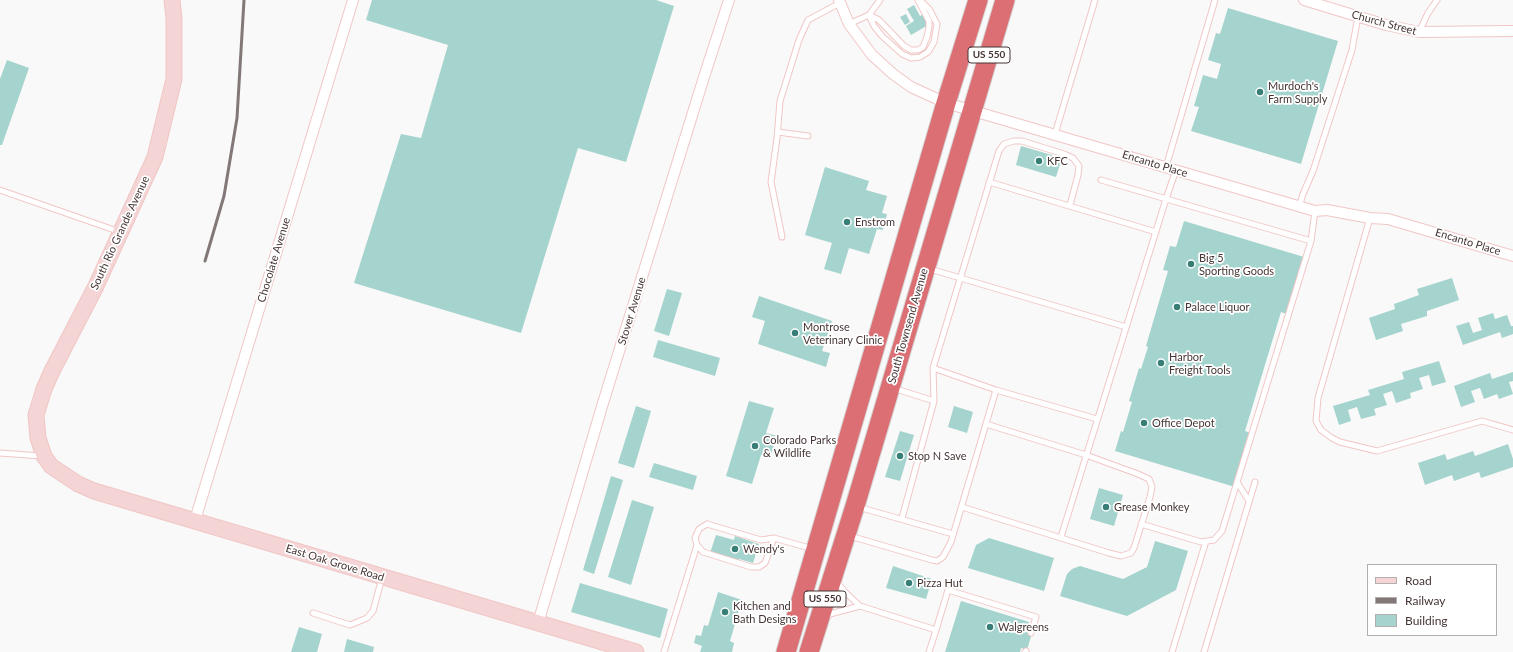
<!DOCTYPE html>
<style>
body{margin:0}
#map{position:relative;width:1513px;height:652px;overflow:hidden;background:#f9f9f9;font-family:Lato,sans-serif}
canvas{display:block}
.legend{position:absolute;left:1367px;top:564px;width:130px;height:72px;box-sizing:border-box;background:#fff;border:1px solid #b5aeae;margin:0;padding:5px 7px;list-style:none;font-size:12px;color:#463535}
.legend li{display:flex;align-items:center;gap:8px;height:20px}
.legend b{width:20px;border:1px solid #b5aeae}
</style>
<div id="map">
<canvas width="1513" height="652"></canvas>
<ul class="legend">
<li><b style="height:5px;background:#f4d4d5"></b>Road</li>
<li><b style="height:5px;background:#837878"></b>Railway</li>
<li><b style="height:11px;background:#a5d3cd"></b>Building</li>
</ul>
</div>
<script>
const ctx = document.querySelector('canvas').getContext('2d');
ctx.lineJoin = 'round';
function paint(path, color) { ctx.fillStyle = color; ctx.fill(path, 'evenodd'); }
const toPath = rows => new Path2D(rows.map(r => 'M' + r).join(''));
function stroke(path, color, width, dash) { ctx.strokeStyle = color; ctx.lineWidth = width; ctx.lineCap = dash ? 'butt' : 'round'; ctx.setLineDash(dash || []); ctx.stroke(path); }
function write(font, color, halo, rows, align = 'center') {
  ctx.font = font + ' Lato,sans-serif'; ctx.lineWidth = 3.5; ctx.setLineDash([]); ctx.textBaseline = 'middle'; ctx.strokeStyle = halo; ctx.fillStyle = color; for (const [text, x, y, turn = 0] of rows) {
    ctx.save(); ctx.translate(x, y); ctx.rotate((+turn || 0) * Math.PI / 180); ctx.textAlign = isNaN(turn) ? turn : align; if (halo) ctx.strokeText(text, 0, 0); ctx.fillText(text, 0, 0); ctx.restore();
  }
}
const building = toPath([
 [372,0,656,0,674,6,626,162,578,148,521,333,354,283,401,134,421,138,448,45,366,20],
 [914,5,920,16,930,11,935,21,911,35,906,26,914,21,907,9],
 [1228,8,1338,41,1301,164,1191,131,1199,107,1194,106,1203,75,1217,79,1221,64,1208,60,1216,33,1220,34],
 [906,14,910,22,905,25,900,17],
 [7,60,29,68,2,145,0,145,0,79],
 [1021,146,1062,158,1056,177,1016,165],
 [825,167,869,181,866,190,887,196,882,213,887,214,883,230,877,229,869,254,849,248,841,274,824,269,832,243,805,235],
 [1184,221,1304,257,1286,314,1281,312,1245,431,1251,433,1235,487,1115,451,1121,431,1123,432,1132,402,1129,401,1139,368,1141,369,1148,347,1146,346,1168,271,1163,270,1170,246,1176,247],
 [1452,278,1459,300,1427,311,1427,316,1401,324,1403,331,1376,340,1369,318,1395,309,1394,304,1419,295,1417,289],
 [667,289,682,293,669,336,654,331],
 [759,296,832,321,822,351,830,353,826,367,758,344,765,321,752,317],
 [1493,313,1495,319,1507,315,1511,326,1513,326,1513,334,1502,338,1500,332,1463,345,1456,326,1469,322,1473,333,1482,330,1478,318],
 [658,340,720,358,715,376,653,357],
 [1439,361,1446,382,1432,386,1429,375,1419,378,1423,389,1410,393,1411,398,1396,403,1392,391,1383,394,1387,405,1374,409,1376,415,1361,419,1357,407,1348,410,1351,421,1339,425,1333,406,1370,395,1368,390,1404,379,1402,372],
 [1513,372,1513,381,1509,382,1513,394,1499,399,1497,394,1484,399,1480,388,1471,391,1475,402,1461,407,1454,386,1490,373,1492,379],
 [749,401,774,408,766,433,777,436,770,458,761,455,752,484,726,476],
 [636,406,651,411,634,468,618,463],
 [954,406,973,412,967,433,948,427],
 [900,431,914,435,900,481,885,477],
 [1508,444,1513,459,1513,467,1481,478,1479,472,1454,481,1452,475,1425,485,1418,463,1445,454,1447,460,1473,451,1475,456],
 [654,463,697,476,693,490,649,477],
 [611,476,623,480,594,574,583,570],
 [1099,488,1123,495,1114,526,1090,519],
 [632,500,654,507,631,585,608,577],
 [716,535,734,540,735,536,759,544,753,563,739,559,738,561,710,553],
 [989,538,1054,558,1044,591,968,568,976,545],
 [1155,541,1188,551,1176,590,1127,616,1060,596,1067,574,1072,569,1080,566,1123,579,1147,567],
 [893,566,932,579,926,599,886,588],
 [580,583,668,609,660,638,571,612],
 [718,592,742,600,730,641,734,643,732,652,700,652,702,646,694,643,696,635,701,636,704,625,708,626],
 [961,601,1029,622,1026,632,1032,633,1027,650,1021,648,1020,652,945,652],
 [299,627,322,634,317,652,291,652],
 [347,639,374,647,373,652,344,652]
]);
const lane = toPath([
 [869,15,874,26,882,36,902,54,911,58,920,57,928,52,934,42,937,24,929,9,920,0],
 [869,15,879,20,904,46,911,50,918,50,923,47,927,37,929,27,929,21,918,0],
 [849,24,869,15,880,0],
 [1419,32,1428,13,1437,0],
 [778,132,808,136],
 [1055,134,1095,0],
 [1166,167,1215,0],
 [1101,180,1311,241],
 [989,182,1156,232],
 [0,190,120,232],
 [1299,207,1303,194,1313,171,1352,50,1358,16],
 [1370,218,1318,398,1316,421,1321,430,1332,438,1340,442,1377,451,1482,421,1513,430],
 [782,237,771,182,777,138,780,101,799,40,808,20,840,3],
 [930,269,1126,327],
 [933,368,996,390,1097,419],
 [893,388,934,401],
 [0,453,41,456],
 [1237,482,1249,501],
 [858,507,953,534],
 [962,507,1109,553,1121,556,1131,553,1134,548,1150,497,1152,487,1149,479,1138,474,1086,455,986,424],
 [902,518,934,401,933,368,999,151,1004,144,1014,141,1022,141,1064,154,1073,158,1079,166,1078,175,1070,205],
 [707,524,761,540,774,538,765,563,759,567,751,567,703,552,697,545,695,538,699,529,707,524],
 [1141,524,1201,542,1214,540,1222,531,1311,241,1315,211],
 [850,536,932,560,937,561,943,557,951,542,996,390],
 [1061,537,1166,199,1176,170],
 [774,538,813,549],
 [838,580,839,585,847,594,860,606,936,630,929,652],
 [313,613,350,625,367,618,373,611,382,578],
 [826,619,830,614,860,606],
 [936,630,948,590,1036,617,1031,633],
 [664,652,697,545],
 [1025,652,1026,651],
 [1172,652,1206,541],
 [1204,652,1255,482]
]);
const street = toPath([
 [839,0,849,24,872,55,893,74,911,87,946,103,1315,211,1327,210,1370,218,1388,219,1513,256],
 [1304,0,1386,25,1419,32,1513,31],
 [195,520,353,0],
 [538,623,603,403,704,77,729,0]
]);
const secondary = toPath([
 [172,0,174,18,174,79,155,157,96,286,52,371,44,389,36,415,38,438,44,456,51,466,78,484,94,491,636,652]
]);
const highway = toPath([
 [786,652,946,103,978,0],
 [809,652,855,506,1005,0]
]);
const rail = toPath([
 [205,261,224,196,237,118,244,0]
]);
const markers = [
 [1260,92,4,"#377e76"],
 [1039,161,4,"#377e76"],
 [847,222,4,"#377e76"],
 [1191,264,4,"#377e76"],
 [1177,307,4,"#377e76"],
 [795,333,4,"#377e76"],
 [1161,363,4,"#377e76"],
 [1144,423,4,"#377e76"],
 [755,446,4,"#377e76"],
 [900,456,4,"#377e76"],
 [1106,507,4,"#377e76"],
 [735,549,4,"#377e76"],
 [909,583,4,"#377e76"],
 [725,612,4,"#377e76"],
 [990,627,4,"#377e76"]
];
const shields = [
 [989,55,42],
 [825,599,42]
];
const shieldNames = [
 ["US 550",989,55],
 ["US 550",825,599]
];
const streetNames = [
 ["Church Street",1384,23,15],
 ["Encanto Place",1155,164,17],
 ["South Rio Grande Avenue",120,233,-65],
 ["Encanto Place",1468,242,17],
 ["Chocolate Avenue",274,260,-73],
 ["Stover Avenue",632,311,-73],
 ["South Townsend Avenue",908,326,-74],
 ["East Oak Grove Road",335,563,17]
];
const poiNames = [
 ["Murdoch's",1268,86],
 ["Farm Supply",1268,99],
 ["KFC",1047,161],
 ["Enstrom",855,222],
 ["Big 5",1199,258],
 ["Sporting Goods",1199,271],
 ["Palace Liquor",1185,307],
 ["Montrose",803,327],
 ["Veterinary Clinic",803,340],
 ["Harbor",1169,357],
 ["Freight Tools",1169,370],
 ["Office Depot",1152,423],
 ["Colorado Parks",763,440],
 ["& Wildlife",763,453],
 ["Stop N Save",908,456],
 ["Grease Monkey",1114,507],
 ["Wendy's",743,549],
 ["Pizza Hut",917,583],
 ["Kitchen and",733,606],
 ["Bath Designs",733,619],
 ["Walgreens",998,627]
];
paint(building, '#a5d3cd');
stroke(lane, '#f1c6c5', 7);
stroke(street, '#f1c6c5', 12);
stroke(secondary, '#f1c6c5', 17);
stroke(highway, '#d6d3d3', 21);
stroke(lane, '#fff', 5);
stroke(street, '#fff', 10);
stroke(secondary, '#f4d4d5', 15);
stroke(highway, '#db6f73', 19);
stroke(rail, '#837878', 3);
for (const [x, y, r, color] of markers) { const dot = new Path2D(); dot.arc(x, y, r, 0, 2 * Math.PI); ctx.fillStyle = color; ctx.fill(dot); stroke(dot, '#fff', 1.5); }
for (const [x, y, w] of shields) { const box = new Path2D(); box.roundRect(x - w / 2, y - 8, w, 16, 3); ctx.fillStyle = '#fff'; ctx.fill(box); stroke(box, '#463535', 1); }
write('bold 10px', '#463535', null, shieldNames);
write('11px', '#463535', '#fff', streetNames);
write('11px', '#463535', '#fff', poiNames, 'left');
</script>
